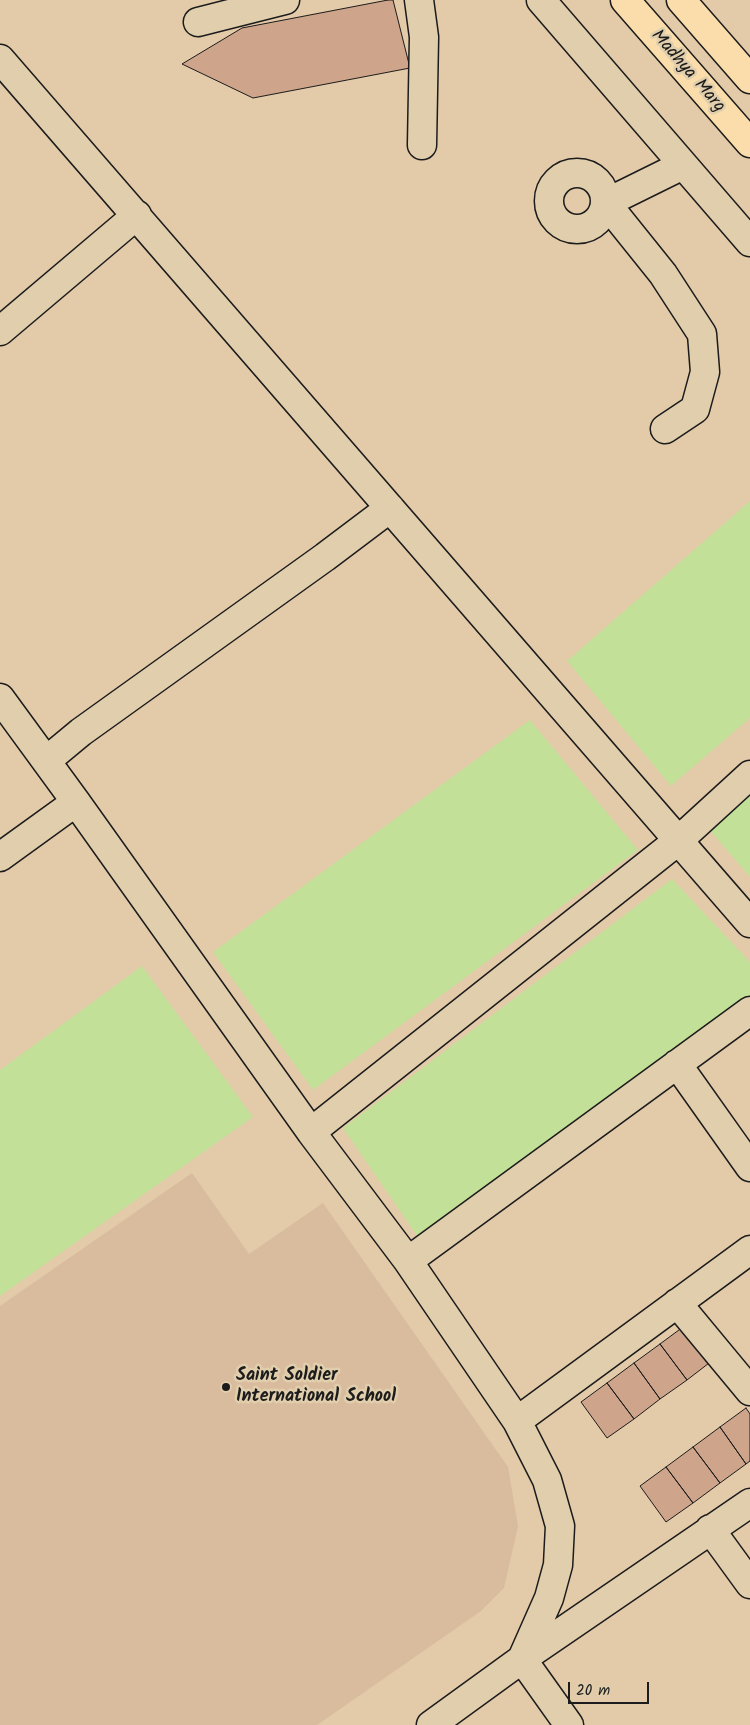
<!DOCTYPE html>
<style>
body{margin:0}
#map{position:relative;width:750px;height:1725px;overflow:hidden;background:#e3caa9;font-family:Kalam,sans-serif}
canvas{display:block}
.scale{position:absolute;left:568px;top:1682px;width:81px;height:22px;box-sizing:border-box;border:2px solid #1c1c1c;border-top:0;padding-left:6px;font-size:15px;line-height:18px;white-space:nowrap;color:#1c1c1c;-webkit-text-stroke:4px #e1ceac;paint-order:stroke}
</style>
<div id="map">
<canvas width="750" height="1725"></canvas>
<div class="scale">20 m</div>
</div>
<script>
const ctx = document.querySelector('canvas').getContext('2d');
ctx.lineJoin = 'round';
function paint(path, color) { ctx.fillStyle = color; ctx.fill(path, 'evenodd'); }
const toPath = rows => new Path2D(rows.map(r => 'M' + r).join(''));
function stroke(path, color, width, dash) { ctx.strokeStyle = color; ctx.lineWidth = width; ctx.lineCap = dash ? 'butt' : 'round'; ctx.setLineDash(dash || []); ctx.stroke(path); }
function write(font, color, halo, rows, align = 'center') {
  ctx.font = font + ' Kalam,sans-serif'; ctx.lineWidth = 5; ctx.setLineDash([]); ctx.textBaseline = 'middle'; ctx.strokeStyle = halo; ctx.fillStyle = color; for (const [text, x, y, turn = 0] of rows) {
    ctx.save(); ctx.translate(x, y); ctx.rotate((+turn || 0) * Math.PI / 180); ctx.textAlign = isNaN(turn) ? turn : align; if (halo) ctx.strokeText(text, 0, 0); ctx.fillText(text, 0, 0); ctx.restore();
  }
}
const built = toPath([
 [192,1173,249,1254,323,1203,508,1467,518,1526,504,1588,481,1611,317,1725,0,1725,0,1306]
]);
const green = toPath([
 [750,501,750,718,671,786,567,661],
 [530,720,638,850,313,1090,213,952],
 [750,790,750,877,707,827],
 [672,879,750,962,750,997,418,1237,343,1128],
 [142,966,253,1117,0,1296,0,1070]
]);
const building = toPath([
 [388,0,393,0,410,68,253,98,182,64,242,28,388,0],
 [687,1324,713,1360,687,1380,660,1344,687,1324],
 [660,1344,687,1380,660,1399,634,1363,660,1344],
 [634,1363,660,1399,634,1419,607,1383,634,1363],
 [607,1383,634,1419,607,1438,581,1402,607,1383],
 [746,1408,750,1414,750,1461,746,1464,720,1427,746,1408],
 [720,1427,746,1464,720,1483,693,1447,720,1427],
 [693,1447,720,1483,693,1503,666,1467,693,1447],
 [666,1467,693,1503,666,1522,640,1486,666,1467]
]);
const minor = toPath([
 [419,0,424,37,422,145],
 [541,0,750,242],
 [198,22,285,0],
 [0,59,750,923],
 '549 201a28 28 0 1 1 56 0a28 28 0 1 1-56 0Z',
 [0,331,137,215],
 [665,429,695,409,705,372,702,334,663,274,606,203,683,165],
 [0,698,76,802,311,1132,408,1261,517,1421,547,1480,560,1526,558,1565,549,1598,522,1659,431,1725],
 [46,761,81,732,325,557,390,508],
 [0,857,76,802],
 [677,1064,750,1167],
 [311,1132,679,840,750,775],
 [408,1261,750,1011],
 [677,1303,750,1391],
 [517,1421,750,1250],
 [710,1529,750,1584],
 [569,1725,522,1659,750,1503]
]);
const major = toPath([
 [625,0,750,143],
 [681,0,750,79]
]);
const markers = [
 [226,1387,5,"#1c1c1c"]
];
const streetNames = [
 ["Madhya Marg",687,72,49]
];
const poiNames = [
 ["Saint Soldier",236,1377],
 ["International School",236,1398]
];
paint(built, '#d9bc9d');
paint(green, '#c3e098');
paint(building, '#cea58a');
stroke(building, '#1c1c1c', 1);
stroke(minor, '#1c1c1c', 31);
stroke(major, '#1c1c1c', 31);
stroke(minor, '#e1ceac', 28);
stroke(major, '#fbddab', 28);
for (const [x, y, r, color] of markers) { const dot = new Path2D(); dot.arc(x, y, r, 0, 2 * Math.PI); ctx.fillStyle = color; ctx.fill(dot); stroke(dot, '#e1ceac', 2); }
write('18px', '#1c1c1c', '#e1ceac', streetNames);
write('bold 18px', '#1c1c1c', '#e1ceac', poiNames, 'left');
</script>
